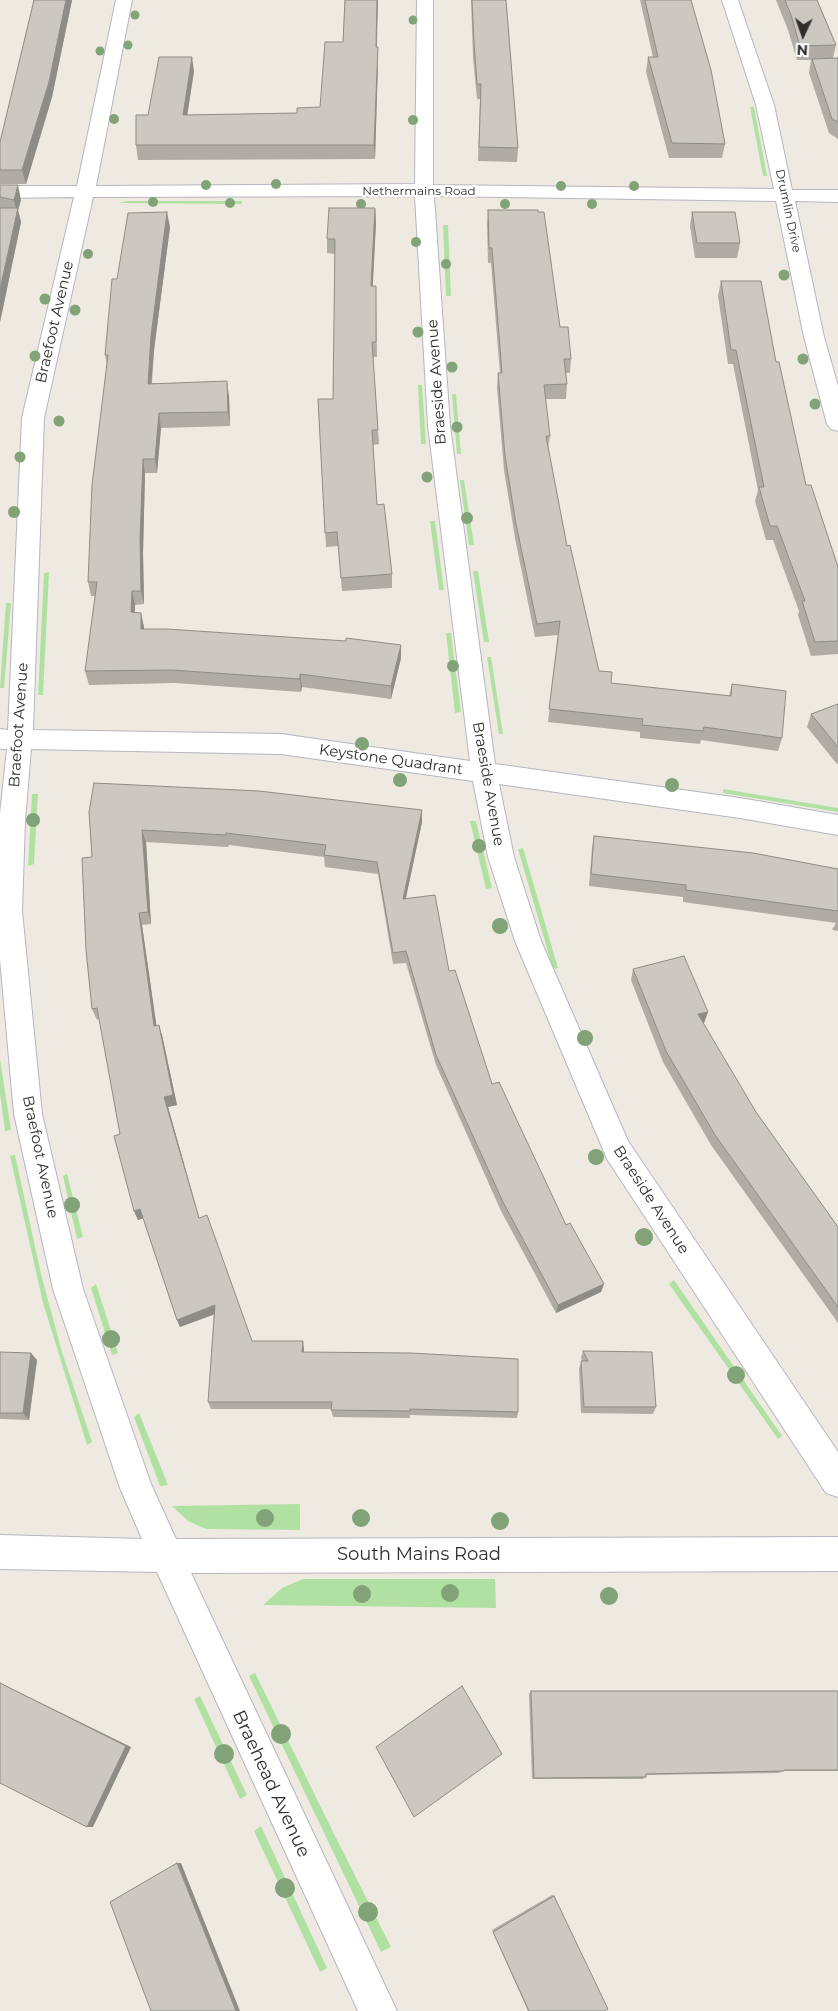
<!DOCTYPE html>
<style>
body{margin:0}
#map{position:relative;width:838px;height:2011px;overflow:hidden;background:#eeeae2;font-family:Montserrat,sans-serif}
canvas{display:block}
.north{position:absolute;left:778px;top:10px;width:50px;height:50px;-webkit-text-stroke:4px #fff;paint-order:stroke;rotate:183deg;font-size:14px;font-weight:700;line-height:20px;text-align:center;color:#2e2e2e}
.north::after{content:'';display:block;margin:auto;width:18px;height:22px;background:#2e2e2e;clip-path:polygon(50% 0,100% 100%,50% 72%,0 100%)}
</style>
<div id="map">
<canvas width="838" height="2011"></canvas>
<div class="north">N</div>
</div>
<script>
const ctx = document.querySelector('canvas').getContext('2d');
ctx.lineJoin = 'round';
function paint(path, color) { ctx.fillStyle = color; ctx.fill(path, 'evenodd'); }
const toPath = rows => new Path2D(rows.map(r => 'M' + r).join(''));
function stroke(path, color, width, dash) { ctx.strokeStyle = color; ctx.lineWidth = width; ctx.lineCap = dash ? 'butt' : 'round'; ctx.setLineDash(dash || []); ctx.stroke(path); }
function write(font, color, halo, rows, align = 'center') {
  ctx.font = font + ' Montserrat,sans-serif'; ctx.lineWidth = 4.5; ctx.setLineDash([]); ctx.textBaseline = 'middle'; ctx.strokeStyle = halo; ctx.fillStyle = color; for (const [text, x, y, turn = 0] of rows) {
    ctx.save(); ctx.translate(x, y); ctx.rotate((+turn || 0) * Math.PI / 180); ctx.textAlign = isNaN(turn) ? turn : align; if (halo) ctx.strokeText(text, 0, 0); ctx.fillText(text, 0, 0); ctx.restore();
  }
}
const green = toPath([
 [750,107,754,107,767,176,763,176],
 [127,201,242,201,242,204,118,203],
 [443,225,448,225,451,296,446,296],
 [418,385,422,385,426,444,421,444],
 [452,394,456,394,461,454,457,454],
 [460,480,464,480,474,545,469,545],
 [430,521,435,521,444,590,439,590],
 [473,571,478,571,489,642,484,642],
 [49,572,43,695,38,695,44,573],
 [6,603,11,603,4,688,0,688],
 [446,633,451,633,461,712,455,713],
 [487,657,491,657,503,734,499,734],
 [723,789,838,808,838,812,723,793],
 [32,794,38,794,34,864,28,866],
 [470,821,476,821,492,888,486,889],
 [523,848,558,968,553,969,518,849],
 [0,1059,11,1130,5,1131,0,1093],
 [15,1155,41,1274,62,1352,92,1442,87,1445,43,1303,10,1156],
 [67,1174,83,1237,77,1239,63,1176],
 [674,1280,782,1436,778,1439,669,1284],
 [96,1284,118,1353,112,1355,91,1288],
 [139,1413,168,1485,160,1486,134,1417],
 [300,1504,300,1530,206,1529,188,1521,172,1506],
 [303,1579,495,1579,496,1608,263,1605,282,1588],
 [255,1673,334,1834,391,1947,381,1952,249,1676],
 [200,1696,247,1795,240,1799,194,1699],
 [261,1826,327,1968,320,1972,254,1831]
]);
const minor = toPath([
 [116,0,132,0,96,186,415,184,417,0,433,0,433,185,774,189,756,105,722,0,738,0,774,105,792,190,838,190,838,202,795,201,824,337,838,386,838,431,831,429,827,424,804,337,776,201,434,196,450,426,495,764,740,798,838,815,838,835,740,818,499,784,514,857,541,941,628,1141,838,1452,838,1497,826,1493,607,1159,515,941,488,857,473,781,281,754,31,749,25,821,22,911,42,1114,83,1289,151,1484,176,1539,838,1537,838,1571,191,1573,397,2011,358,2011,157,1572,0,1569,0,1535,142,1539,120,1488,53,1289,14,1114,0,959,0,814,7,749,0,749,0,729,8,730,22,418,74,197,0,198,0,186,77,186,116,0],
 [415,196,428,426,470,761,281,734,33,730,44,418,93,197,415,196]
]);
const trees = [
 [135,15,4.5],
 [413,20,4.5],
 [128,45,4.5],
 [100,51,4.5],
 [114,119,5],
 [413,120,5],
 [276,184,5],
 [206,185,5],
 [561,186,5],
 [634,186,5],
 [153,202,5],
 [230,203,5],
 [361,204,5],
 [505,204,5],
 [592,204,5],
 [416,242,5],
 [88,254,5],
 [446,264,5],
 [784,275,5.5],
 [45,299,5.5],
 [75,310,5.5],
 [418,332,5.5],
 [35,356,5.5],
 [803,359,5.5],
 [452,367,5.5],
 [815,404,5.5],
 [59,421,5.5],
 [457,427,5.5],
 [20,457,5.5],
 [427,477,5.5],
 [14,512,6],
 [467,518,6],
 [453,666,6],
 [362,744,7],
 [400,780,7],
 [672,785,7],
 [33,820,7],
 [479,846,7],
 [500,926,8],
 [585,1038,8],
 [596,1157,8],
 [72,1205,8],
 [644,1237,9],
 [111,1339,9],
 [736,1375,9],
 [265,1518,9],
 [361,1518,9],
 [500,1521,9],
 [450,1593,9],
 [362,1594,9],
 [609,1596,9],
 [281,1734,10],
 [224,1754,10],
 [285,1888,10],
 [368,1912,10]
];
const wall = toPath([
 [34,0,72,0,52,97,26,184,0,184,0,142],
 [345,0,378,0,377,47,378,47,378,62,375,159,138,160,136,145,148,115,194,71,187,115,297,113,320,107,343,42],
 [471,0,506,0,518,148,517,162,478,161,480,99,477,99,473,57],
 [640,0,691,0,725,144,722,158,669,158,646,72,648,57,653,57],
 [776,0,817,0,836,45,833,58,838,58,838,139,829,133,809,73,811,60,797,60,788,30],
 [0,185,21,200,18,210,21,222,0,322],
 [375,208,376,223,372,286,376,286,377,357,373,357,379,444,373,445,377,505,392,574,392,588,342,591,338,546,326,547,318,399,333,399,335,254,327,253,327,239],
 [488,210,560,327,571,359,570,373,566,373,567,384,566,399,545,399,550,436,548,448,567,546,599,671,611,683,729,696,732,684,782,738,778,751,701,740,700,744,640,738,640,732,548,722,558,635,535,637,515,538,504,470,497,388,498,373,500,373,491,263,488,263,487,224],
 [692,212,740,243,737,258,695,258,690,226],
 [170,227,154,350,152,383,229,396,230,426,161,428,157,473,145,473,143,553,144,604,135,605,135,612,141,613,144,629,401,645,401,658,391,699,302,687,301,692,175,683,89,685,85,671,95,596,91,596,88,582,107,364,105,355,117,279],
 [721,281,776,362,806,485,838,567,838,654,811,656,798,615,799,611,773,540,766,540,755,501,758,490,733,364,728,364,718,296],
 [838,704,838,763,837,764,807,727,811,714],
 [89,812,422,822,406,898,449,971,492,1084,566,1225,604,1284,601,1292,556,1313,501,1211,436,1065,406,963,393,964,378,874,325,867,324,857,229,845,228,847,146,842,151,924,142,925,156,1025,162,1035,177,1105,168,1107,199,1218,252,1341,304,1349,304,1352,518,1412,517,1418,410,1415,410,1418,333,1417,331,1409,211,1409,208,1402,214,1314,180,1327,177,1320,143,1218,138,1220,134,1211,99,1019,97,1020,92,1009,92,857],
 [594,836,838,869,838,931,832,930,836,923,683,902,683,897,589,886,592,848],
 [633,969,708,1012,704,1023,703,1023,756,1112,838,1227,838,1323,711,1145,663,1062,631,980],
 [583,1351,656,1407,653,1414,581,1413,579,1368,582,1361,581,1358],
 [0,1352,37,1360,29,1420,0,1419],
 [531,1691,838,1691,838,1771,784,1771,778,1773,646,1775,646,1777,643,1779,532,1779,529,1694],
 [552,1895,554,1896,604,2011,528,2011,492,1930]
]);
const shadedWall = toPath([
 [66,0,72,0,52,97,26,184,22,170],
 [377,0,378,0,376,62,376,47],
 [378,47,378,62,375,159,374,145],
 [192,57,194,71,185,130,183,115],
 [18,185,21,200,18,210,21,222,0,322,0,289,17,213,14,200],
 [375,208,376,223,372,301,371,286],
 [167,212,170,227,154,350,150,398,148,384,151,336],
 [227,381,229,396,230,426,228,412],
 [159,413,161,428,157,473,155,459],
 [143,459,145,473,143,553,144,604,141,591,140,539],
 [132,591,135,605,134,626,131,612],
 [141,613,144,627,144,642,141,629],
 [401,645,401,658,391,699,391,686],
 [300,674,302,687,301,692,300,679],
 [422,810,422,822,403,911,403,899],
 [142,830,146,842,151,924,148,912],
 [139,913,142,925,158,1036,154,1026],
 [708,1012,704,1023,694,1025,698,1014],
 [159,1025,162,1035,177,1105,168,1107,202,1227,164,1097],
 [140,1209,144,1218,138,1220,134,1211],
 [604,1284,601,1292,556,1313,558,1305],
 [215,1305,218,1313,180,1327,177,1320],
 [303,1341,304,1349,304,1359,302,1352],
 [31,1353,37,1360,29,1420,23,1413],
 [0,1683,131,1747,93,1827,87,1827],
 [177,1863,181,1863,240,2011,236,2011]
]);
const building = toPath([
 [34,0,66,0,49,82,22,170,0,170,0,142,34,0],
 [345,0,377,0,376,47,378,47,374,145,136,145,136,115,148,115,159,57,192,57,183,115,297,113,297,108,320,107,325,42,343,42,345,0],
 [472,0,506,0,518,148,479,147,481,84,477,84,474,43,472,0],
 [645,0,691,0,711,70,725,144,672,143,648,57,658,57,645,0],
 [785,0,817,0,836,45,800,46,791,15,785,0],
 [838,58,838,122,832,119,812,59,838,58],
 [0,185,18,185,14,200,0,197,0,185],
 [0,208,18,208,0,289,0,208],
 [329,208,375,208,371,286,376,286,376,342,372,342,378,430,372,430,377,505,384,504,392,574,341,578,337,532,325,533,318,399,333,399,335,239,327,239,329,208],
 [488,210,538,210,538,212,544,212,560,327,568,327,571,359,564,359,567,384,544,385,550,436,546,436,567,546,570,545,599,671,612,672,611,683,731,696,732,684,786,691,782,738,704,727,703,731,642,725,643,719,549,709,560,621,537,624,516,524,505,456,498,373,502,373,492,248,489,248,488,210],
 [167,212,151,336,148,384,227,381,228,412,159,413,155,459,143,459,140,539,141,591,132,591,131,612,141,613,141,629,167,629,346,641,346,638,401,645,391,686,300,674,300,679,172,670,85,671,97,582,88,582,92,485,108,355,105,355,112,279,117,279,128,213,167,212],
 [692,212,735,212,740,243,697,243,692,212],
 [721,281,761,281,776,362,779,362,806,485,811,485,838,567,838,641,815,642,802,601,805,601,777,526,770,526,759,487,764,487,736,350,731,350,721,281],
 [838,704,838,747,811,714,838,704],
 [94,783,259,791,422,810,403,899,435,895,449,971,455,970,492,1084,499,1082,566,1225,570,1223,604,1284,558,1305,503,1202,436,1055,406,951,393,953,377,862,324,855,326,845,226,833,226,835,142,830,148,912,139,913,154,1026,159,1025,173,1095,164,1097,199,1218,207,1215,252,1341,303,1341,302,1352,411,1353,518,1359,518,1412,410,1409,410,1411,331,1410,332,1402,208,1402,215,1305,177,1320,140,1209,134,1211,114,1136,120,1134,97,1008,92,1009,86,950,82,858,92,857,89,812,94,783],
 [594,836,753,853,838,869,838,911,686,890,686,885,591,874,594,836],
 [684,956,708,1012,698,1014,756,1112,838,1227,838,1307,715,1135,666,1051,633,969,684,956],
 [583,1351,652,1352,656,1407,584,1407,581,1361,588,1361,583,1351],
 [0,1352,31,1353,23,1413,0,1413,0,1352],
 [0,1683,126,1746,87,1827,0,1783,0,1683],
 [462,1686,502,1754,414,1817,376,1747,462,1686],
 [531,1691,838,1691,838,1770,784,1770,784,1771,646,1774,646,1777,534,1778,531,1691],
 [177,1863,236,2011,151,2011,110,1902,177,1863],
 [554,1896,608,2009,604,2011,529,2011,493,1932,554,1896]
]);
const farStreetnames = [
 ["Nethermains Road",419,191],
 ["Drumlin Drive",788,211,78]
];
const streetNames = [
 ["Braefoot Avenue",55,322,-77],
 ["Braeside Avenue",437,382,-94],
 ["Braefoot Avenue",19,725,-86],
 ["Keystone Quadrant",391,760,8],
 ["Braeside Avenue",488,784,80],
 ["Braefoot Avenue",40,1157,78],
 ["Braeside Avenue",651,1200,57]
];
const nearStreetnames = [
 ["South Mains Road",419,1555],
 ["Braehead Avenue",271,1784,65]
];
paint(green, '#b1e1a2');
stroke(minor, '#b5b6c0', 2);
paint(minor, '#fff');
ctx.fillStyle = '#81a377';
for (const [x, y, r] of trees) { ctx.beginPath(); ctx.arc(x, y, r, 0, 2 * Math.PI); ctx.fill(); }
paint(wall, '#aeaca5');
paint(shadedWall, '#8d8c86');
paint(building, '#cac8c0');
stroke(building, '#8d8c86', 1);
write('12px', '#2e2e2e', '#fff', farStreetnames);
write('15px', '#2e2e2e', '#fff', streetNames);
write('18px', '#2e2e2e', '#fff', nearStreetnames);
</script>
